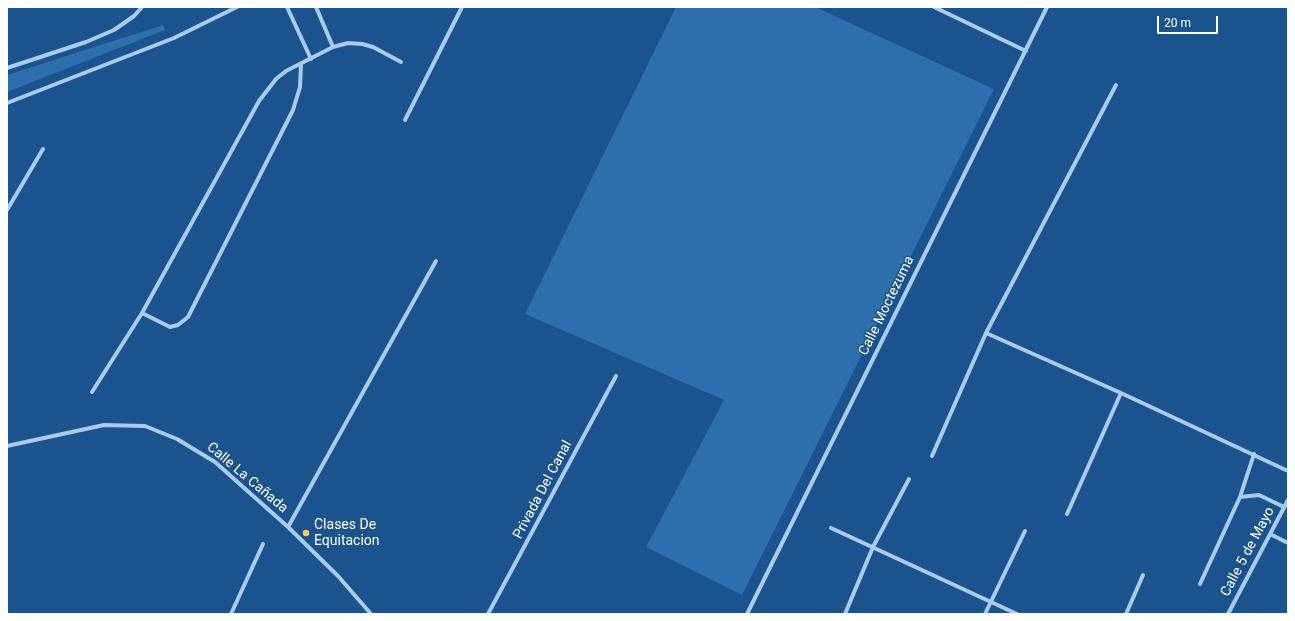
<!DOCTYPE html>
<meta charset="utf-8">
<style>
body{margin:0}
#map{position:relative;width:1295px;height:621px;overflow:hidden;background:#1a538e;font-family:Roboto,sans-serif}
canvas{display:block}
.frame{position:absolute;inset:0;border:8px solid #fff;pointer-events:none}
.scale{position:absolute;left:1157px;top:16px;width:61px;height:18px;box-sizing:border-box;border:2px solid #fff;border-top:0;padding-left:5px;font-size:12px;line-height:14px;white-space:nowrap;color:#fff;-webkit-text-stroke:3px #1a538e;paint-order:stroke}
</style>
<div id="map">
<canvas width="1295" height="621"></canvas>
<div class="frame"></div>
<div class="scale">20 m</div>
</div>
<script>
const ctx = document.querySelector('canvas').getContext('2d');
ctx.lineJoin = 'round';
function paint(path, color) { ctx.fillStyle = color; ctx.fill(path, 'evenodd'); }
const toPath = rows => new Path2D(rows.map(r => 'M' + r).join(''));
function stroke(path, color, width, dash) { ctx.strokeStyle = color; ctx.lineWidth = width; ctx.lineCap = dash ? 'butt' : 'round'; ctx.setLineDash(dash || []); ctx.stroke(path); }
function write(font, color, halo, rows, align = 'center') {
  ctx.font = font + ' Roboto,sans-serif'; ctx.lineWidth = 3; ctx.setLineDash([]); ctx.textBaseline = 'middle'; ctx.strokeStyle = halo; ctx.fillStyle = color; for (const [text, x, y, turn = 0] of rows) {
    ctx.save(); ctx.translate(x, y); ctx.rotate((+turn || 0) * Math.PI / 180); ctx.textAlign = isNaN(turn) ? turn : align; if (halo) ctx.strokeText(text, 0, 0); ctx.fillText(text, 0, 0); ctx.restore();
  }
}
const green = toPath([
 [676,7,815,7,994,89,742,595,646,547,724,400,525,314],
 [163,25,165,30,7,92,7,75]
]);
const minor = toPath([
 [287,7,311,59],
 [316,7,333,47],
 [934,7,1026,51],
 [7,68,86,42,114,30,134,16,142,7],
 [7,103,174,38,237,7],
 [405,120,462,7],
 [7,210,43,149],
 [142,313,259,101,276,79,286,71,333,47,348,43,362,44,373,47,401,62],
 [986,333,1121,393,1288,471],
 [92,392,142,313,170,327,178,325,188,317,293,110,300,87,301,65],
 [7,446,104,425,145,426,177,439,215,462,288,527,338,576,371,614],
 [932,456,986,333,1116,85],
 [1240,497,1259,495,1284,507],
 [1067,514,1121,393],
 [288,527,436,261],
 [831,528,1017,614],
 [1270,534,1288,543],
 [1200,584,1240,497,1254,454],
 [231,614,263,544],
 [488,614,616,376],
 [747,614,1047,7],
 [845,614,873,547,909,479],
 [985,614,1025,531],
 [1126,614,1143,575],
 [1228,614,1288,500]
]);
const markers = [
 [306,533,4,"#ffca65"]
];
const streetNames = [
 ["Calle Moctezuma",887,306,-64],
 ["Calle La Cañada",247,478,40],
 ["Privada Del Canal",543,490,-62],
 ["Calle 5 de Mayo",1248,552,-62]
];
const poiNames = [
 ["Clases De",314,525],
 ["Equitacion",314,541]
];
paint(green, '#2d6ead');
stroke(minor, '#a8cbee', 4);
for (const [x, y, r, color] of markers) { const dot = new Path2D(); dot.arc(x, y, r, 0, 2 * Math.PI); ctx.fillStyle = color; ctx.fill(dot); stroke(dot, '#1a538e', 1.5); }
write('14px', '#fff', '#1a538e', streetNames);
write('14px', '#fff', '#1a538e', poiNames, 'left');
</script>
